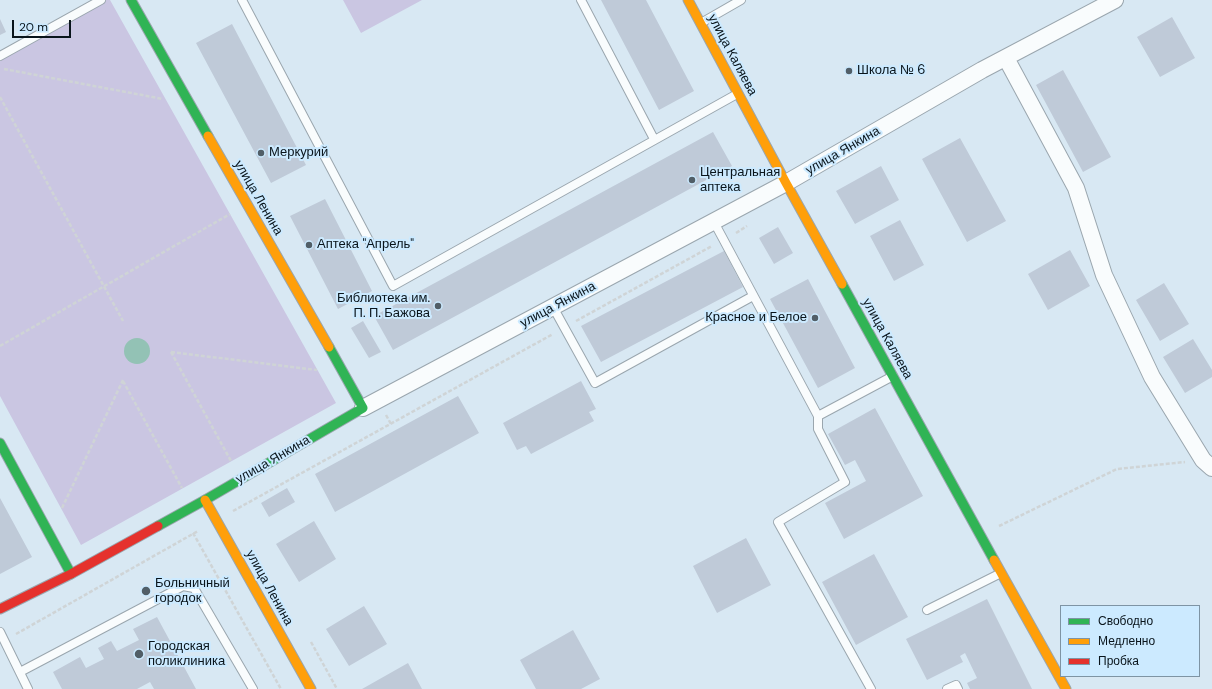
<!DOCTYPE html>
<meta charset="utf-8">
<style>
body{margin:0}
#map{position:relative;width:1212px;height:689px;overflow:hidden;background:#d8e8f3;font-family:"DM Sans",sans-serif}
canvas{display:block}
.legend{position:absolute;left:1060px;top:605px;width:140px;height:72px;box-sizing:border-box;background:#cceaff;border:1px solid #7e94a4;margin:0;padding:5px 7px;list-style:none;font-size:12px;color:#09141b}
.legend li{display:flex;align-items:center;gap:8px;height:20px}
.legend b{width:20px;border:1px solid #7e94a4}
.scale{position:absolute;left:12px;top:20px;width:59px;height:18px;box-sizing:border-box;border:2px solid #09141b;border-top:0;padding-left:5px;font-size:12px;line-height:14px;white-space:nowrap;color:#09141b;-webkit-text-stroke:3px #cceaff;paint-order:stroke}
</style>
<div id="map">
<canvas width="1212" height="689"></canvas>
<ul class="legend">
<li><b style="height:5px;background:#30b455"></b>Свободно</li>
<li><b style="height:5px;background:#ff9f0a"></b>Медленно</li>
<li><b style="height:5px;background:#e5322d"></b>Пробка</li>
</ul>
<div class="scale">20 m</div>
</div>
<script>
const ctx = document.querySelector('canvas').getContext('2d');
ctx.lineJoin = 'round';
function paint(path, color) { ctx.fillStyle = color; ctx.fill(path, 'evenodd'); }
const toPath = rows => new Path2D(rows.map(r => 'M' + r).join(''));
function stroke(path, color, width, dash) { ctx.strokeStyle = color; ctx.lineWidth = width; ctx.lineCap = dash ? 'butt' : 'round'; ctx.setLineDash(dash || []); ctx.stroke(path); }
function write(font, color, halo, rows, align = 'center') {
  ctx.font = font + ' "DM Sans",sans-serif'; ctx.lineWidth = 4; ctx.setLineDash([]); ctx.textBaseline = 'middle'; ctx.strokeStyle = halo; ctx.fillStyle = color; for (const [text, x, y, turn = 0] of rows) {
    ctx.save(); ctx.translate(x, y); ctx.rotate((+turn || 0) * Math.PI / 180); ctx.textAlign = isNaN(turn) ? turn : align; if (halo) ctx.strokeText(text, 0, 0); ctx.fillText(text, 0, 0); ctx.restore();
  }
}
const green = toPath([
 [102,0,110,0,336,403,81,545,0,396,0,56],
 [343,0,422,0,361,33]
]);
const water = toPath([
 '124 351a13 13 0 1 1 26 0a13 13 0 1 1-26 0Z'
]);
const building = toPath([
 [601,0,646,0,694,91,659,110],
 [1172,17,1195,58,1160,77,1137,37],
 [0,19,6,32,0,35],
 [232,24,306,165,271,183,196,43],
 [1063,70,1111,157,1083,172,1036,85],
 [713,132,732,166,393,350,374,316],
 [960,138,1006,221,967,242,922,159],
 [881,166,899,200,855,224,836,191],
 [325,199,372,291,338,309,290,216],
 [900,220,924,265,894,281,870,236],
 [778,227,793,253,774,264,759,238],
 [1070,250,1090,286,1048,310,1028,274],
 [724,251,743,287,601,362,581,326],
 [808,279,855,368,818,388,770,299],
 [1164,283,1189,324,1160,341,1136,300],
 [363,321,381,352,369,358,351,328],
 [1193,339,1212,370,1212,377,1185,393,1163,357],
 [581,381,596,409,589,412,594,421,531,454,526,446,517,450,503,423],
 [458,396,479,433,335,512,315,474],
 [875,408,923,496,844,539,825,503,866,481,855,460,845,465,828,434],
 [287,488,295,502,269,517,261,503],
 [0,498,32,557,0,574],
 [314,521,336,559,299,582,276,544],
 [746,538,771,585,717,613,693,566],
 [874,554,908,617,856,645,822,582],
 [987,599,1032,689,970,689,967,683,977,678,965,653,960,656,963,662,927,680,906,639],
 [364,606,387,644,349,666,326,629],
 [157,617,196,689,154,689,150,682,137,689,62,689,53,672,80,657,86,668,104,659,98,648,111,641,117,651,139,640,133,629],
 [573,630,600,679,581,689,536,689,520,660],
 [408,663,422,689,362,689]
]);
const path = toPath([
 [4,69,163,99],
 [0,97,123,321],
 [736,233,747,226],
 [576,321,712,246],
 [0,346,230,214],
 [171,352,317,370],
 [171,352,231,461],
 [123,381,182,488],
 [386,415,391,424],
 [62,508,123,380],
 [233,511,553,334],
 [999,526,1117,469,1185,462],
 [193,533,281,689],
 [16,634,198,531],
 [311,642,337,689]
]);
const lane = toPath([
 [242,0,393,286,737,94],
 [581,0,654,139],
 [701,23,741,0],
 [0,56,101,0],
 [714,222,818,416],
 [553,307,595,383,753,296],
 [927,610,1001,573],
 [0,632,28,689],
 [20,672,183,586,194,588,253,689],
 [871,689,778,522,845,482,818,429,818,416,893,376],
 [947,689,956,685,958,689]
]);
const street = toPath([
 [1006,58,1076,188,1104,275,1152,377,1203,460,1212,468],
 [363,408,786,183,982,70,1115,0]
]);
const fast = toPath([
 [131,0,208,136],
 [842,284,994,560],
 [0,443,71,574],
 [158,526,205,500,363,408,329,347]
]);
const slow = toPath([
 [688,0,786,183,842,284],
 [208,136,329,347],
 [205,500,311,689],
 [994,560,1066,689]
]);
const jam = toPath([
 [0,609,71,574,158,526]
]);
const markers = [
 [849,71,4,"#515e67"],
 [261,153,4,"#515e67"],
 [692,180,4,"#515e67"],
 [309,245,4,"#515e67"],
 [438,306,4,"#515e67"],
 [815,318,4,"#515e67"],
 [146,591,5,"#515e67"],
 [139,654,5,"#515e67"]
];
const streetNames = [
 ["улица Каляева",732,55,62],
 ["улица Янкина",843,151,-30],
 ["улица Ленина",258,198,60],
 ["улица Янкина",558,305,-28],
 ["улица Каляева",887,339,61],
 ["улица Янкина",273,460,-30],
 ["улица Ленина",269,588,61]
];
const poiNames = [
 ["Школа № 6",857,71],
 ["Меркурий",269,153],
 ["Центральная",700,173],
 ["аптека",700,188],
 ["Аптека \"Апрель\"",317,245],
 ["Библиотека им.",430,299,"right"],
 ["П. П. Бажова",430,314,"right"],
 ["Красное и Белое",807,318,"right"],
 ["Больничный",155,584],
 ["городок",155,599],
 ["Городская",148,647],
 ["поликлиника",148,662]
];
paint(green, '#cac6e2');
paint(water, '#93c2b5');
paint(building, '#bfcad8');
stroke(lane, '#9aa6ae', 10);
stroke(street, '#9aa6ae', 18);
stroke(fast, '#9aa6ae', 11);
stroke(slow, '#9aa6ae', 11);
stroke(jam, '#9aa6ae', 11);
stroke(path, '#cfd4d6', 2.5, [4, 2]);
stroke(lane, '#f9fcfd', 8);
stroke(street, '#f9fcfd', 16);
stroke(fast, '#30b455', 9);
stroke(slow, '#ff9f0a', 9);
stroke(jam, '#e5322d', 9);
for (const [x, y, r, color] of markers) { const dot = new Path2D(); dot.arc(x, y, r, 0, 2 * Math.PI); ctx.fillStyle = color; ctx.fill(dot); stroke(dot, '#cceaff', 1.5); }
write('13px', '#09141b', '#cceaff', streetNames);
write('13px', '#09141b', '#cceaff', poiNames, 'left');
</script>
